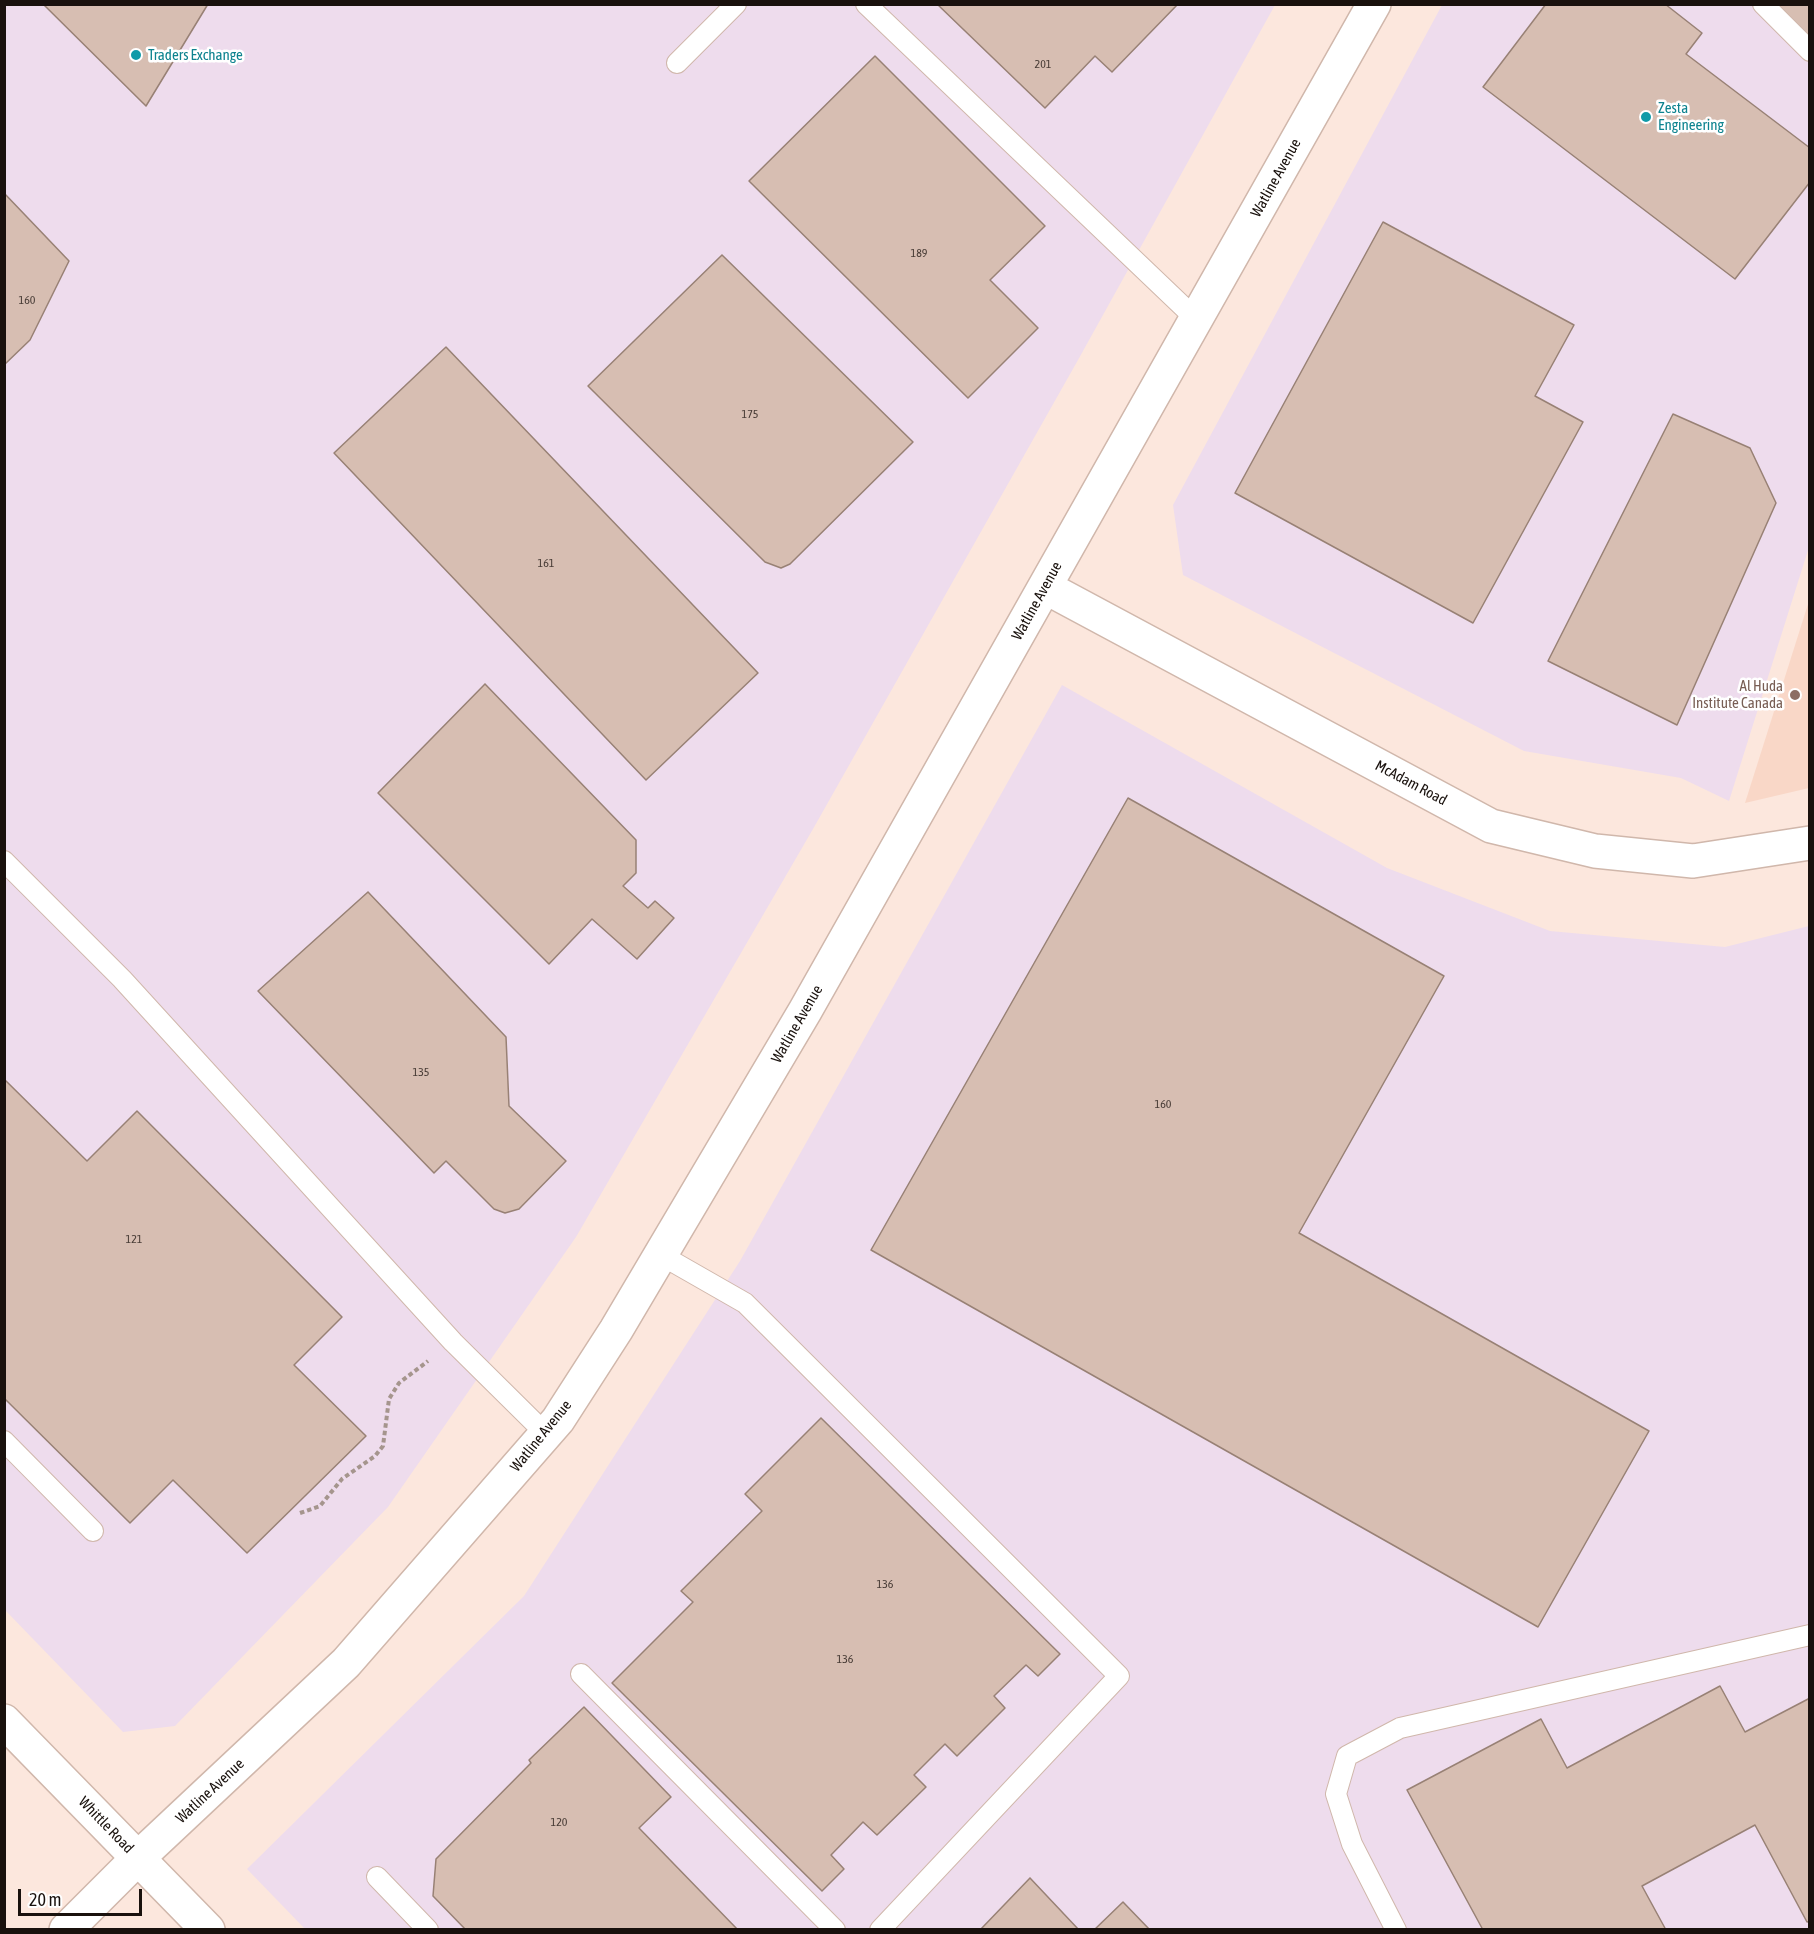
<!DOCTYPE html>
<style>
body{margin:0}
#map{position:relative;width:1814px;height:1934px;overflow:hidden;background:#fce7dd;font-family:"Asap Condensed",sans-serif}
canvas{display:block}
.frame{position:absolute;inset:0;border:6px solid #19110d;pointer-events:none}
.scale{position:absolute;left:18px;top:1889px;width:124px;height:27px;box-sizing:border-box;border:3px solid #19110d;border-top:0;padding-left:8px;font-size:18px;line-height:21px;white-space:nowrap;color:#19110d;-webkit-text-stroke:4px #fff;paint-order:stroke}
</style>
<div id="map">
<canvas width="1814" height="1934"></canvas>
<div class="frame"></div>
<div class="scale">20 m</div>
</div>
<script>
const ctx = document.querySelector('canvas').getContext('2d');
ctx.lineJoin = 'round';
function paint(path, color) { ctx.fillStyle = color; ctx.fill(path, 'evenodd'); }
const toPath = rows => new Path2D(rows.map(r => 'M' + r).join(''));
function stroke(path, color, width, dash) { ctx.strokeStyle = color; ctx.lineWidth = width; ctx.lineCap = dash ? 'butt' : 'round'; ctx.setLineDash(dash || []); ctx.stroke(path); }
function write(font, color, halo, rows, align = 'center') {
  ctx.font = font + ' "Asap Condensed",sans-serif'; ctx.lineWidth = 5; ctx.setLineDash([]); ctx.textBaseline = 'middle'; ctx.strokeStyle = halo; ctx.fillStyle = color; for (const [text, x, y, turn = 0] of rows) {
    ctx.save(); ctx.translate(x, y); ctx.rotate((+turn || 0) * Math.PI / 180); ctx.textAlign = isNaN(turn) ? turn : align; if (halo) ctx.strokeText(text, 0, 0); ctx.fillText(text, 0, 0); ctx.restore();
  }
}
const built = toPath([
 [1809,601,1809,788,1745,803]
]);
const industrial = toPath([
 [5,5,1275,5,1078,360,813,829,576,1237,388,1507,175,1726,123,1732,5,1610],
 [1442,5,1809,5,1809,547,1729,801,1681,778,1524,751,1183,575,1173,505],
 [1062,685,1387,868,1550,931,1725,947,1809,926,1809,1929,306,1930,247,1869,524,1596,740,1261]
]);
const building = toPath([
 [43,4,208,4,146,106,43,4],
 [937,4,1178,4,1112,72,1095,56,1045,108,937,4],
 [1546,4,1665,4,1702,33,1686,54,1810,148,1810,182,1735,279,1483,87,1546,4],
 [1773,4,1810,4,1810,41,1773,4],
 [875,56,1045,226,990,280,1038,328,968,398,749,181,875,56],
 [4,193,69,261,30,340,4,365,4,193],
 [1383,222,1574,325,1535,396,1583,422,1473,623,1235,493,1383,222],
 [722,255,913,442,790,564,781,568,765,562,588,386,722,255],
 [446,347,758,673,646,780,334,453,446,347],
 [1673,414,1750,448,1776,503,1677,725,1548,661,1673,414],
 [485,684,636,840,636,873,623,886,648,908,655,901,674,918,637,959,592,919,549,964,378,793,485,684],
 [1128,798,1444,976,1299,1233,1649,1431,1538,1627,871,1250,1128,798],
 [368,892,506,1037,509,1106,566,1161,519,1209,505,1213,494,1209,446,1161,434,1173,258,991,368,892],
 [4,1079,87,1161,137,1111,342,1317,294,1365,366,1436,247,1553,173,1480,130,1523,4,1398,4,1079],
 [821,1418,1060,1654,1038,1676,1026,1665,994,1696,1005,1708,957,1756,945,1744,914,1775,926,1787,877,1835,863,1822,831,1855,844,1869,822,1891,612,1683,693,1602,681,1591,762,1511,745,1494,821,1418],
 [1720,1686,1745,1732,1810,1698,1810,1921,1807,1922,1755,1825,1642,1886,1666,1930,1483,1930,1407,1790,1541,1719,1567,1768,1720,1686],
 [584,1707,671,1797,639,1828,738,1930,466,1930,433,1896,436,1859,531,1763,529,1760,584,1707],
 [1030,1878,1079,1930,980,1930,1030,1878],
 [1123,1902,1150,1930,1094,1930,1123,1902]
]);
const path = toPath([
 [300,1513,320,1506,342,1479,375,1456,383,1446,389,1399,399,1383,428,1361]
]);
const service = toPath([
 [866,4,1196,319],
 [1763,4,1810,51],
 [677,63,736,4],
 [4,861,122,979,453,1342,546,1434],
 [661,1255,745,1303,1119,1676,880,1930],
 [4,1441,93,1531],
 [581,1674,835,1930],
 [377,1877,428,1930],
 [1396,1930,1352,1844,1336,1794,1347,1756,1400,1728,1810,1635]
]);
const minor = toPath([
 [1045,587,1491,826,1595,851,1693,861,1810,843],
 [66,1930,138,1858,346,1663,558,1420,616,1330,805,1011,1374,4]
]);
const tertiary = toPath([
 [4,1721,208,1930]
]);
const markers = [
 [136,55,6,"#0f9aa8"],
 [1646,117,6,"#0f9aa8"],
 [1795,695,6,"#8d6e63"]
];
const numberNames = [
 ["201",1043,64],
 ["189",919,253],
 ["160",27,300],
 ["175",750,414],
 ["161",546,563],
 ["135",421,1072],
 ["160",1163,1104],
 ["121",134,1239],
 ["136",885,1584],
 ["136",845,1659],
 ["120",559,1822]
];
const cultureNames = [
 ["Traders Exchange",148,55],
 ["Zesta",1658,108],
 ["Engineering",1658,125]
];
const streetNames = [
 ["Watline Avenue",1276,178,-61],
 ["Watline Avenue",1037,601,-61],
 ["McAdam Road",1411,783,28],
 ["Watline Avenue",797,1024,-60],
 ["Watline Avenue",541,1436,-51],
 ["Watline Avenue",210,1791,-43],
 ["Whittle Road",106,1825,46]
];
const educationNames = [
 ["Al Huda",1783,686],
 ["Institute Canada",1783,703]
];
paint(built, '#f9d7c7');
paint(industrial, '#eedced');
paint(building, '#d7beb2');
stroke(building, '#988175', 1.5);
stroke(service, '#d0b7ab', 22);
stroke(minor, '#d0b7ab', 36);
stroke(tertiary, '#d0b7ab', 36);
stroke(path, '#a5958d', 4, [4.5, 3]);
stroke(service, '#fff', 20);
stroke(minor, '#fff', 33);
stroke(tertiary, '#fff', 33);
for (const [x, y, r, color] of markers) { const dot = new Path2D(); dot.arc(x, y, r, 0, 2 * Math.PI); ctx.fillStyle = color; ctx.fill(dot); stroke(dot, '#fff', 2); }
write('12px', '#483c36', null, numberNames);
write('15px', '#0d838f', '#fff', cultureNames, 'left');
write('15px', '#19110d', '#fff', streetNames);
write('15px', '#785e54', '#fff', educationNames, 'right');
</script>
